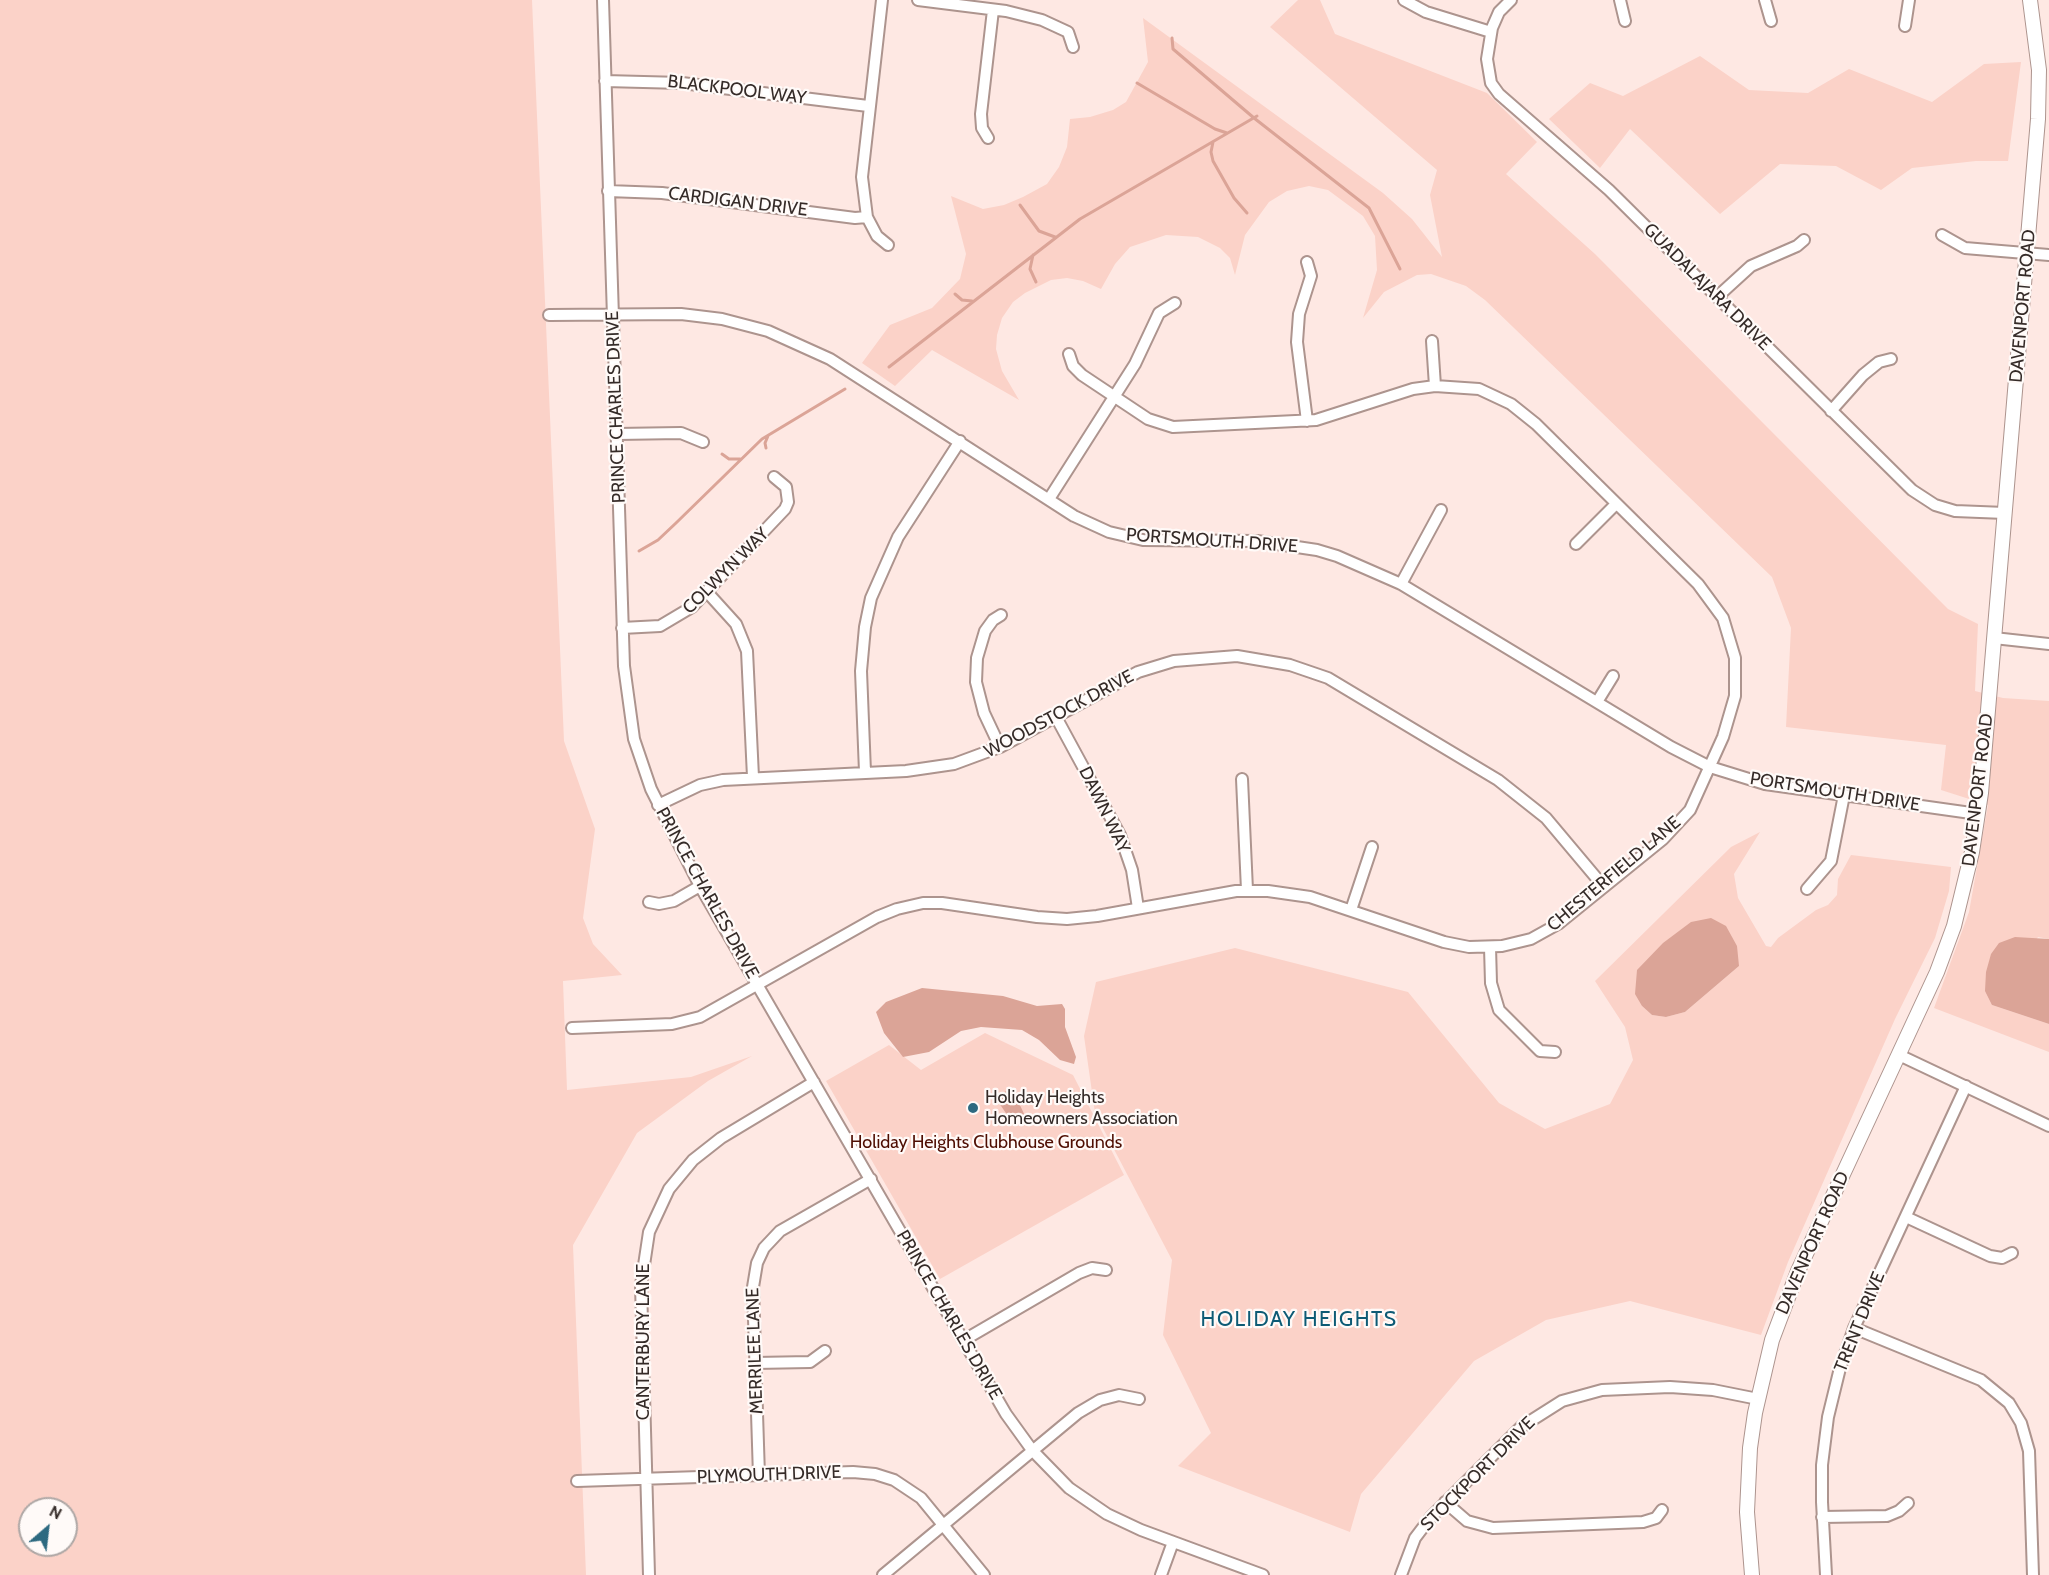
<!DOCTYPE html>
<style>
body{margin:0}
#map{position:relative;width:2049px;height:1575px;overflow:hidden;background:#fee8e3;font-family:Cabin,sans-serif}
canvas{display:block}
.north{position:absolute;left:18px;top:1497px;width:60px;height:60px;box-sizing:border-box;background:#fffaf8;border:2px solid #aea7a5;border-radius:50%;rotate:28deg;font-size:16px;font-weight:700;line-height:24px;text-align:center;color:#352b28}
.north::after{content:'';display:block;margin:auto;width:21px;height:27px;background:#2d6980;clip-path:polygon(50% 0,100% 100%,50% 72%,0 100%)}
</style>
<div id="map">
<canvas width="2049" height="1575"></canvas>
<div class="north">N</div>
</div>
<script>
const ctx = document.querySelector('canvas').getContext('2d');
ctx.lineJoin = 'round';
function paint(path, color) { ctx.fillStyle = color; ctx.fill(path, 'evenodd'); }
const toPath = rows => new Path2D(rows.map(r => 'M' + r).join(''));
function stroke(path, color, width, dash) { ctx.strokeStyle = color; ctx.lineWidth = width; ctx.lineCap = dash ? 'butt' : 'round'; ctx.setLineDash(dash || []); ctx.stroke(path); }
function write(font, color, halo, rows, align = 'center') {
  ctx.font = font + ' Cabin,sans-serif'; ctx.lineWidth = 4.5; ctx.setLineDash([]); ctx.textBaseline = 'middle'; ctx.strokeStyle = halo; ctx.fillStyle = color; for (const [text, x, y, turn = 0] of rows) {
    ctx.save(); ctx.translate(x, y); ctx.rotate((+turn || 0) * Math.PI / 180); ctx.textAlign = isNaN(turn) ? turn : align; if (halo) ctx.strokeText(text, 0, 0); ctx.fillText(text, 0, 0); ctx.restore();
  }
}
const green = toPath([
 [0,0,532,0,564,741,595,829,583,918,593,944,622,975,563,981,567,1090,691,1077,752,1056,708,1081,637,1133,573,1245,586,1575,0,1575],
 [30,1509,66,1509,66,1545,30,1545],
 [1298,0,1320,0,1335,34,1487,93,1537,142,1506,174,1595,254,1948,609,1978,624,1975,691,2003,698,2049,701,2049,939,2038,937,1992,1005,2049,1024,2049,1052,1934,1008,1969,912,1988,805,1941,790,1946,745,1786,727,1791,628,1772,577,1485,300,1466,286,1431,274,1417,275,1384,292,1363,318,1377,270,1375,236,1363,216,1328,190,1309,186,1287,191,1269,202,1245,235,1235,275,1230,258,1220,248,1198,237,1166,235,1130,247,1115,264,1101,289,1083,281,1067,278,1051,280,1025,293,1013,302,1002,318,997,335,996,349,1002,371,1019,400,932,350,895,386,862,363,890,325,932,308,960,279,966,254,951,196,983,209,1004,205,1023,197,1047,184,1059,167,1067,147,1070,119,1090,117,1113,110,1126,102,1148,62,1143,18,1383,193,1412,219,1442,257,1430,195,1437,170,1270,27],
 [1700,56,1749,90,1808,93,1849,69,1932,102,1984,64,2021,62,2008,161,1976,161,1912,168,1881,190,1836,166,1780,164,1720,214,1630,129,1600,168,1549,119,1590,83,1623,96],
 [1760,832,1734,874,1738,898,1766,946,1771,947,1778,938,1816,910,1828,905,1837,895,1838,879,1851,855,1951,867,1949,891,1935,938,1895,1019,1788,1262,1761,1335,1630,1301,1546,1320,1474,1361,1361,1494,1350,1532,1178,1466,1211,1433,1163,1335,1172,1260,1095,1113,1084,1036,1096,982,1235,948,1408,992,1499,1103,1545,1129,1610,1104,1633,1060,1625,1027,1595,981,1731,847],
 [1739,966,1685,1012,1666,1017,1652,1015,1642,1006],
 [985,1033,1073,1075,1124,1175,940,1279,826,1081,889,1045,921,1070]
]);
const water = toPath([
 [1711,918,1726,926,1737,946,1739,966,1685,1012,1666,1017,1652,1015,1642,1006,1635,994,1637,970,1663,943,1691,922],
 [2015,937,2049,939,2049,1024,1992,1005,1985,991,1986,972,1991,954,1999,943],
 [922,988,1003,996,1037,1006,1062,1004,1065,1009,1065,1027,1076,1057,1074,1064,1060,1060,1039,1040,1022,1030,981,1027,961,1031,929,1052,903,1057,884,1033,876,1012,886,1002],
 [1012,1088,1026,1118,1014,1125,995,1097]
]);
const stream = toPath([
 [1172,38,1173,49,1254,118,1369,208,1400,269],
 [1137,83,1215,129,1227,133],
 [1213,142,1211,152,1213,161,1234,198,1247,213],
 [1020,205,1039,231,1055,237],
 [1033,255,1030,269,1036,282],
 [955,294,962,300,972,301],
 [889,367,1080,219,1257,116],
 [766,448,765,443,768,436],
 [722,454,729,459,740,459],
 [639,551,658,540,676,523,762,439,845,389]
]);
const minor = toPath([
 [603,0,624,666,634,739,651,789,700,886,1006,1414,1032,1450,1069,1488,1107,1514,1141,1530,1263,1575],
 [882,0,862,177,867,217,877,236,888,245],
 [918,0,1006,11,1042,20,1068,32,1073,47],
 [1404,0,1426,12,1491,32],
 [1511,0,1499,12,1492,28,1487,59,1491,83,1499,94,1609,190,1912,490,1935,505,1955,511,2005,513],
 [1620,0,1625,21],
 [1765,0,1771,21],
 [1905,26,1909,0],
 [605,81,682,83,868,106],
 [988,138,982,128,981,114,993,10],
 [608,191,662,193,855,218,867,217],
 [1942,235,1965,248,2049,255],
 [1717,297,1751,266,1797,246,1804,240],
 [549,315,681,314,722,319,768,331,830,359,1074,516,1109,532,1143,540,1257,541,1317,550,1337,556,1401,584,1671,747,1710,767,1765,784,1978,814],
 [1432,341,1435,386],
 [1831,411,1863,375,1879,362,1891,359],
 [1307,421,1297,342,1299,314,1311,276,1307,262],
 [617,434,681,433,703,442],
 [1049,499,1135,364,1159,313,1175,303],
 [1576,544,1616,504],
 [1401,584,1441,510],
 [707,592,736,624,747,651,753,777],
 [622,628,660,626,692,607,785,509,788,502,786,487,774,477],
 [1994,638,2049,644],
 [1597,702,1613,676],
 [1056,717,1120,835,1132,870,1138,908],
 [1000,747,984,713,976,682,977,658,985,631,993,620,1001,615],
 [865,772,861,671,865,627,871,598,898,537,960,441],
 [1242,779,1247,890],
 [658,805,700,785,723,780,906,771,954,764,1000,747,1138,672,1174,661,1237,656,1290,665,1328,678,1498,780,1546,818,1604,887],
 [1807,889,1831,861,1844,795],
 [649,902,659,904,674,901,700,886],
 [1351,910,1372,847],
 [1490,947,1491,983,1499,1010,1540,1051,1555,1052],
 [572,1028,672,1024,700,1017,877,917,897,909,923,903,942,903,1037,917,1067,919,1097,916,1236,891,1268,891,1310,897,1444,942,1469,947,1502,946,1531,939,1558,924,1663,839,1690,810,1723,737,1735,696,1735,658,1723,618,1698,584,1536,424,1511,404,1479,389,1435,386,1413,389,1316,420,1173,427,1148,419,1082,375,1073,366,1069,354],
 [1899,1055,2049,1126],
 [1906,1217,1990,1256,2002,1258,2012,1253],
 [1854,1328,1981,1380,2009,1403,2021,1423,2029,1451,2033,1575],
 [964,1340,1079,1273,1092,1268,1106,1270],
 [755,1363,810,1362,825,1351],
 [759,1476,753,1287,757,1263,764,1248,780,1231,871,1179],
 [577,1481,853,1472,875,1474,894,1480,921,1498,984,1575],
 [1445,1502,1467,1521,1493,1528,1643,1522,1656,1518,1662,1510],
 [1822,1517,1887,1516,1899,1511,1908,1503],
 [649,1575,641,1285,649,1232,669,1189,693,1160,721,1138,814,1082],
 [883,1575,1078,1413,1100,1400,1119,1395,1139,1399],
 [1161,1575,1173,1542],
 [1401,1575,1415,1538,1431,1517,1521,1427,1562,1401,1602,1390,1670,1387,1713,1390,1758,1399],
 [1826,1575,1822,1502,1822,1465,1828,1417,1840,1368,1854,1328,1966,1086]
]);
const tertiary = toPath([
 [1752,1575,1747,1512,1750,1448,1755,1413,1772,1340,1798,1271,1937,972,1954,926,1972,852,1981,793,2038,119,2039,70,2030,0]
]);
const markers = [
 [973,1108,6,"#2d6980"]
];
const streetNames = [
 ["BLACKPOOL WAY",737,90,7],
 ["CARDIGAN DRIVE",738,202,7],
 ["GUADALAJARA DRIVE",1707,287,45],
 ["DAVENPORT ROAD",2023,306,-85],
 ["PRINCE CHARLES DRIVE",616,407,-92],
 ["PORTSMOUTH DRIVE",1212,541,4],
 ["COLWYN WAY",726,571,-45],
 ["WOODSTOCK DRIVE",1059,714,-28],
 ["DAVENPORT ROAD",1978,790,-83],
 ["PORTSMOUTH DRIVE",1835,792,9],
 ["DAWN WAY",1104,810,64],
 ["CHESTERFIELD LANE",1614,874,-40],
 ["PRINCE CHARLES DRIVE",707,893,61],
 ["DAVENPORT ROAD",1813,1243,-66],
 ["PRINCE CHARLES DRIVE",949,1315,60],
 ["TRENT DRIVE",1860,1322,-68],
 ["CANTERBURY LANE",644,1342,-90],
 ["MERRILEE LANE",755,1351,-92],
 ["STOCKPORT DRIVE",1478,1474,-45],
 ["PLYMOUTH DRIVE",769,1475,-2]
];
const poiNames = [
 ["Holiday Heights",985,1098],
 ["Homeowners Association",985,1119]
];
const parkNames = [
 ["Holiday Heights Clubhouse Grounds",986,1143]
];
const quarterNames = [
 ["HOLIDAY HEIGHTS",1299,1320]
];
paint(green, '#fbd2c8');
paint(water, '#dba497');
stroke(stream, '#dba497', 3);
stroke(minor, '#ad948e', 14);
stroke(tertiary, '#ad948e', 16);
stroke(minor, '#fff', 10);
stroke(tertiary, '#fff', 14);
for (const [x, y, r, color] of markers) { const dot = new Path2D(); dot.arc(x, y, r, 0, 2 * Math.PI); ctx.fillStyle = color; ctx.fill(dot); stroke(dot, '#fffaf8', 2); }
write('18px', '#352b28', '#fffaf8', streetNames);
write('18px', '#352b28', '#fffaf8', poiNames, 'left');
write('18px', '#4f0e02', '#fffaf8', parkNames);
ctx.letterSpacing = '1.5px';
write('21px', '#0e5b75', '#fffaf8', quarterNames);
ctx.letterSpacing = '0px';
</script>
